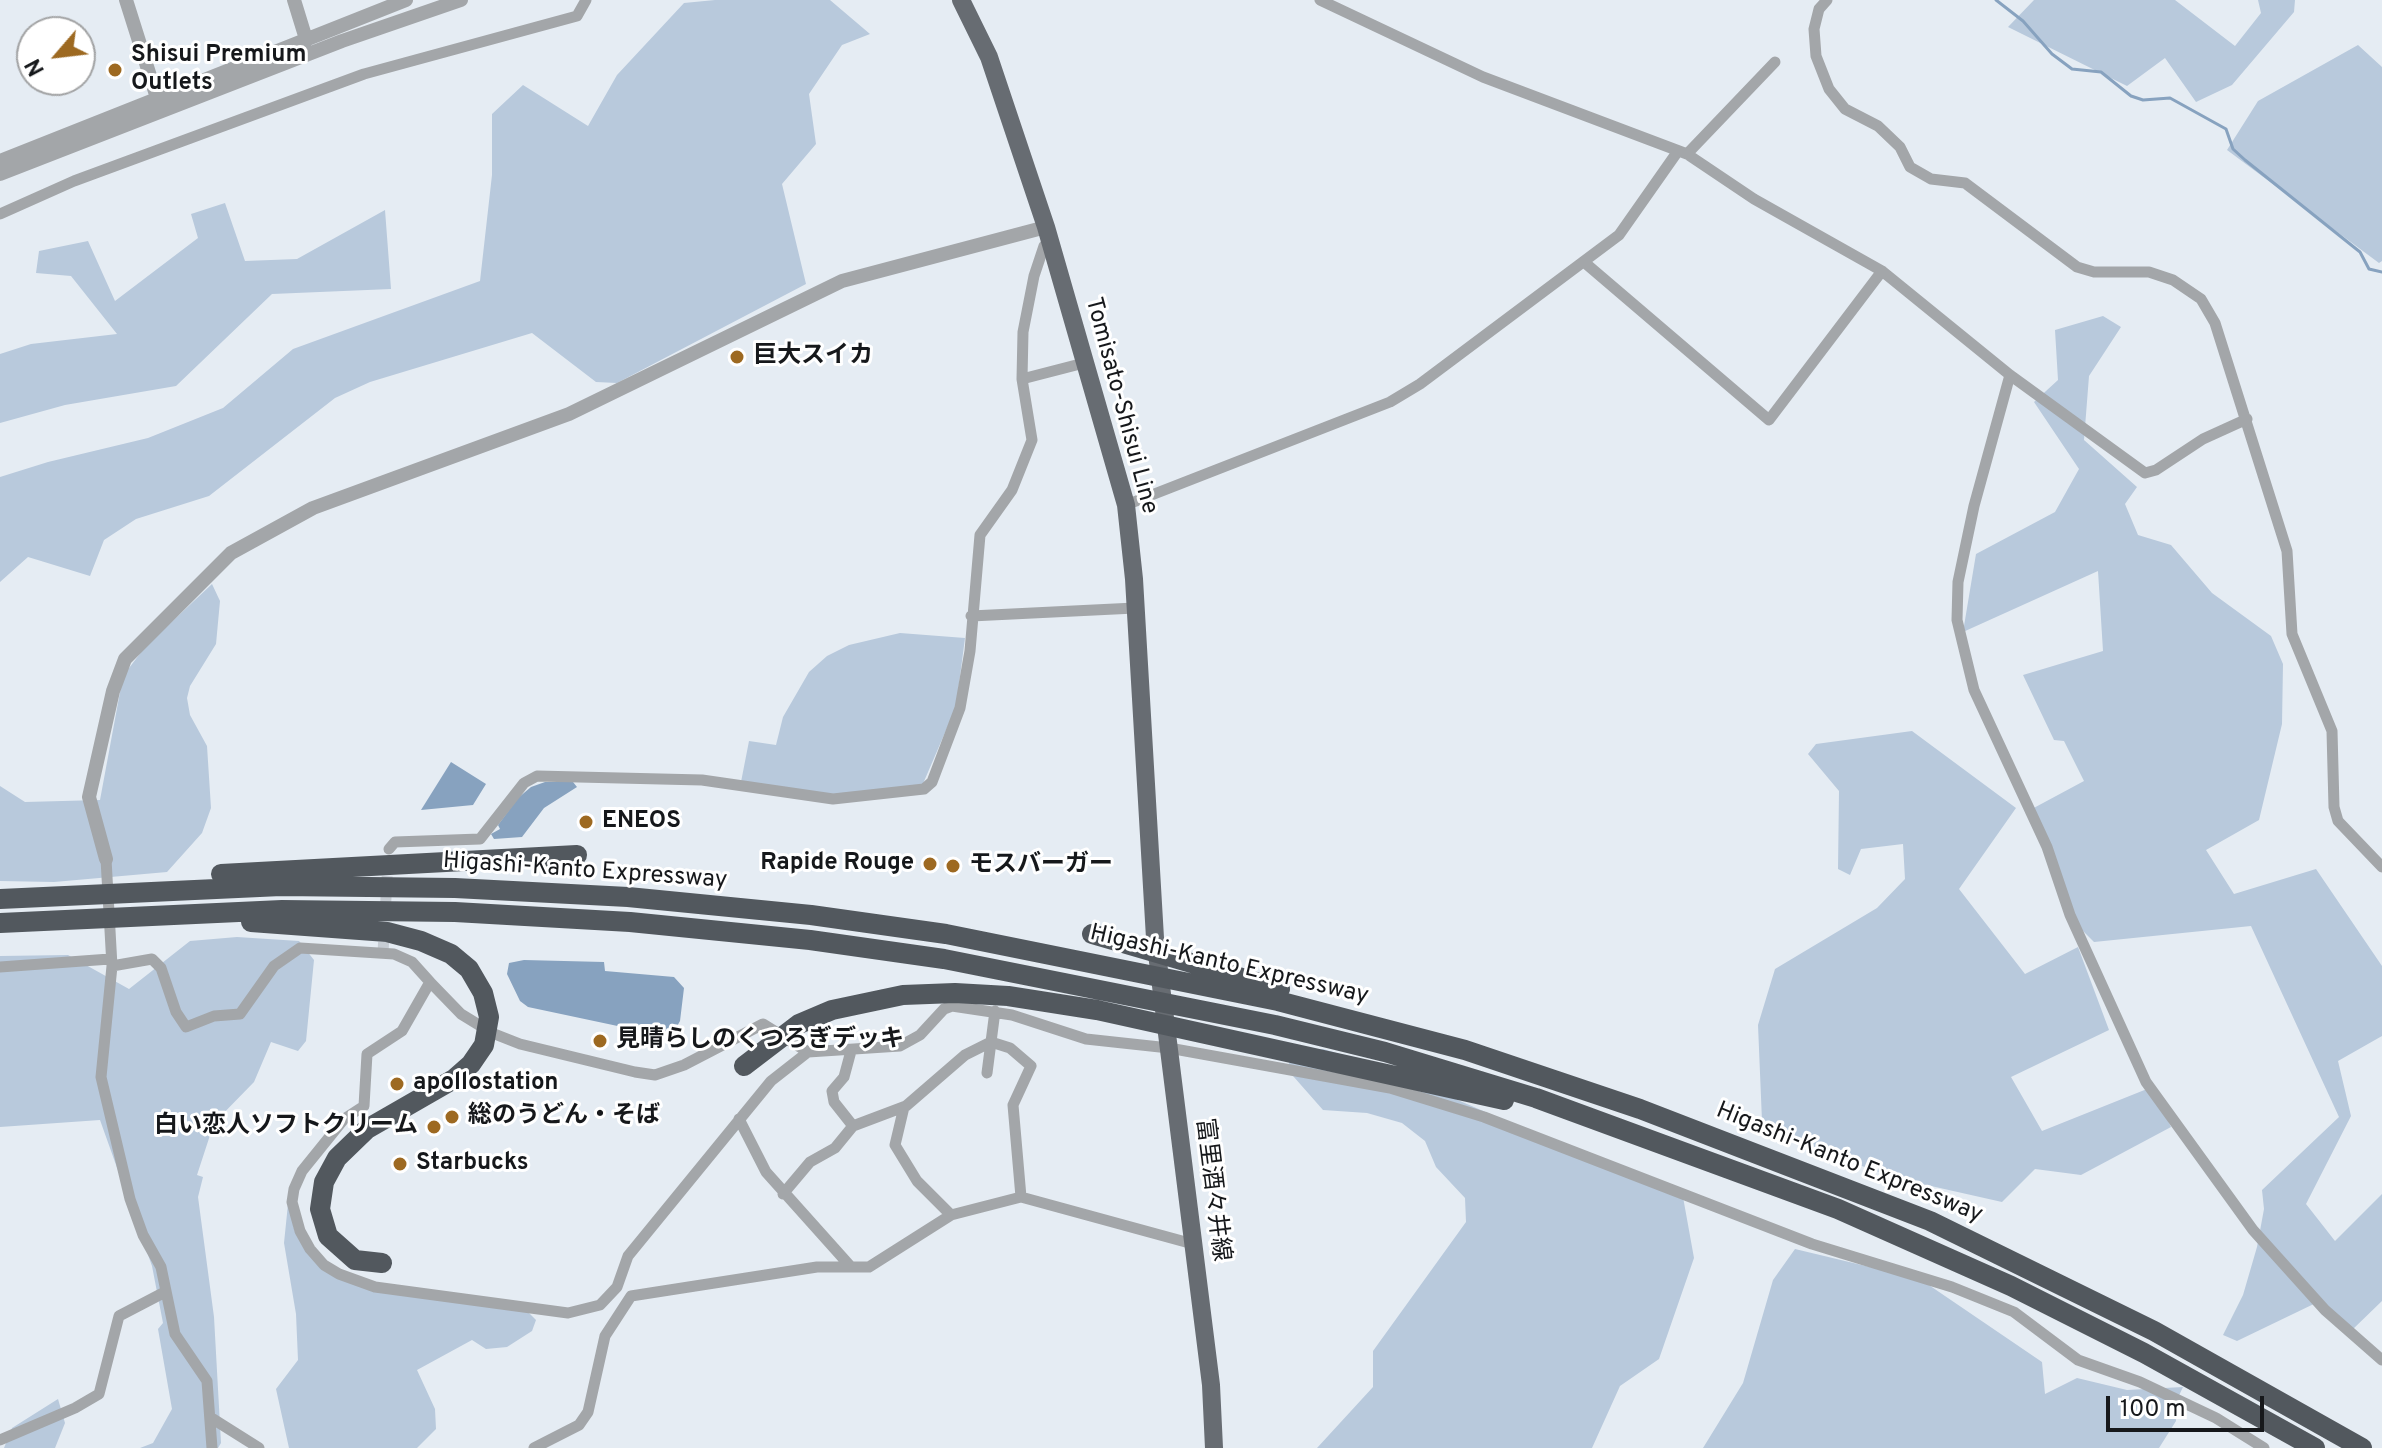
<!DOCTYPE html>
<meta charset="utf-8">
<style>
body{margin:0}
#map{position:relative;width:2382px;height:1448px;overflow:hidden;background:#e5ecf3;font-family:Overpass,sans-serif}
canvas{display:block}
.north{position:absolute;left:16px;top:16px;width:80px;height:80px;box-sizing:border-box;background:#fff;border:2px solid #a2a3a4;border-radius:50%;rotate:242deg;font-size:22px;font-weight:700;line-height:32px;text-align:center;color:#16181b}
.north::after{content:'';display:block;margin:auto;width:28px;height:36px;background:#9d6921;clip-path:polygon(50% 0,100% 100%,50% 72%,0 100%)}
.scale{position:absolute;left:2106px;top:1396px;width:158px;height:36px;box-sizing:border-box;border:4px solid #16181b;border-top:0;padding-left:10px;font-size:24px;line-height:28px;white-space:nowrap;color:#16181b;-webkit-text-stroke:6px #fff;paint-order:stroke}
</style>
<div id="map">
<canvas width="2382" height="1448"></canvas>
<div class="north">N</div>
<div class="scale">100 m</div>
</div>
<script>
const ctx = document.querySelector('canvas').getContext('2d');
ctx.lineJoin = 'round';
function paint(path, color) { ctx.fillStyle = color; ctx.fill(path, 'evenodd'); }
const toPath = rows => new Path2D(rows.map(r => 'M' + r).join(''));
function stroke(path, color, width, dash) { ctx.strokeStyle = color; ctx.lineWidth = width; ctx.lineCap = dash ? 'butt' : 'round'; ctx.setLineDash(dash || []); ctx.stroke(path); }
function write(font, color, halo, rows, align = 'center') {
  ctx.font = font + ' Overpass,"Noto Sans JP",sans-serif'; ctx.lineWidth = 6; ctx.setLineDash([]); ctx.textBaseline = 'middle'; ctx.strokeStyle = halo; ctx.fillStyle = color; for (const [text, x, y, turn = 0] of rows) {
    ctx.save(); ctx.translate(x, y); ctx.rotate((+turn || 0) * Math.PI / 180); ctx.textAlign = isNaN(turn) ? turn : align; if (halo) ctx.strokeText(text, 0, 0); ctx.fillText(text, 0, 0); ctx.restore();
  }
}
const green = toPath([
 [715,0,830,0,870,34,842,45,809,94,816,144,782,184,806,284,617,383,596,382,532,333,370,382,335,398,209,496,136,519,104,540,90,576,28,557,0,582,0,477,48,462,148,438,223,408,293,349,480,281,492,175,492,114,523,85,588,126,617,75,684,3],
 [2034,0,2175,0,2235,46,2261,13,2258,0,2295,0,2294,12,2232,85,2196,102,2165,58,2127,86,2008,27],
 [2358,45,2382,67,2382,261,2379,263,2227,150,2258,101],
 [225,203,245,261,297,259,385,210,391,289,272,294,176,386,65,405,0,423,0,354,31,344,117,334,71,276,36,273,39,251,88,241,115,301,198,238,191,214],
 [2103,316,2121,327,2089,376,2084,440,2137,487,2125,504,2138,535,2171,545,2212,593,2271,636,2283,664,2282,724,2259,820,2206,850,2234,894,2316,869,2382,966,2382,1036,2338,1061,2351,1116,2306,1204,2335,1241,2382,1194,2382,1301,2352,1330,2320,1301,2237,1341,2223,1335,2243,1295,2257,1247,2264,1209,2262,1190,2339,1117,2251,926,2094,942,2075,923,2030,810,2084,781,2064,741,2054,740,2023,675,2103,651,2098,571,1963,632,1976,554,2055,512,2079,469,2034,402,2058,380,2055,330],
 [212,584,220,601,216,644,190,686,187,698,190,715,207,746,211,808,202,833,167,872,54,882,0,881,0,786,25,802,100,800,123,676,145,647],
 [900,633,965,638,956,707,922,786,833,796,741,782,749,741,776,745,783,717,809,672,827,656,849,645],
 [1912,731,2016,808,1959,889,2025,974,2078,947,2109,1030,2011,1077,2042,1131,2152,1087,2171,1127,2081,1175,2035,1169,2002,1202,1900,1179,1797,1144,1762,1121,1758,1025,1775,969,1877,908,1905,879,1903,844,1861,849,1850,875,1838,869,1839,791,1808,754,1816,744],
 [237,937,299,941,314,960,306,1041,298,1051,271,1042,254,1082,214,1123,197,1175,203,1177,198,1197,214,1317,221,1443,218,1448,140,1448,153,1443,172,1409,158,1329,163,1323,152,1266,100,1120,0,1127,0,956,68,955,129,989,190,941],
 [1323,1049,1374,1064,1683,1197,1694,1258,1659,1359,1620,1386,1592,1448,1317,1448,1373,1387,1373,1351,1466,1222,1465,1198,1436,1167,1425,1141,1402,1123,1367,1113,1323,1110,1286,1068,1297,1051],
 [288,1204,295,1232,337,1277,528,1312,536,1320,532,1331,507,1347,486,1349,472,1340,417,1370,435,1409,436,1429,417,1448,289,1448,276,1389,298,1360,296,1314,284,1243],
 [1795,1249,1920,1279,2042,1362,2045,1394,2077,1378,2127,1390,2183,1387,2175,1404,2176,1421,2159,1448,1703,1448,1743,1383,1773,1280],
 [58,1399,65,1423,55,1448,4,1448,12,1428]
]);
const water = toPath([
 [451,762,486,784,473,805,421,810],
 [545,782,573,782,577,787,544,808,522,837,494,839,491,834,500,829,498,825,518,798,531,787],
 [524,960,604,962,605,971,674,977,684,988,680,1021,675,1030,660,1035,528,1007,520,1001,507,974,509,963]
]);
const stream = toPath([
 [1996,0,2023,21,2052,54,2072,69,2101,72,2131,96,2143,100,2170,98,2226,129,2233,149,2245,160,2360,252,2369,269,2382,272]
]);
const minorTunnel = toPath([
 [383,953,388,861]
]);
const minor = toPath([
 [1320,0,1483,77,1687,154,1754,199,1882,271,2010,375,2145,473,2156,470,2203,439,2247,419],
 [1827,0,1819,9,1814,29,1816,56,1829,89,1845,109,1878,126,1900,147,1910,167,1931,179,1965,183,2077,267,2094,272,2149,272,2173,280,2201,299,2215,323,2287,551,2292,634,2332,731,2334,807,2338,821,2382,867],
 [1687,154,1775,62],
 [0,214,74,181,364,74,577,16,586,0],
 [1584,262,1769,420,1882,271],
 [2010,375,1974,506,1958,582,1957,620,1974,690,2047,847,2070,915,2146,1082,2253,1230,2325,1310,2382,1360],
 [1022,379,1084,363],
 [1126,505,1390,402,1420,384,1619,235,1678,151],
 [971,616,1135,608],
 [389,849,395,842,480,839,524,783,537,776,702,780,833,799,924,789,932,782,960,708,970,651,980,535,1012,490,1032,440,1022,379,1023,332,1034,276,1044,246,1051,241],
 [106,859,112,966,101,1077,130,1199,143,1235,161,1267,175,1334,207,1381,212,1448],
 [112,966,152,959,161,968,176,1012,186,1027,214,1016,240,1014,274,966,300,948,394,954,412,962,430,982,402,1031,367,1054,364,1106,344,1119,302,1171,294,1189,292,1202,300,1231,310,1249,324,1265,339,1274,375,1287,568,1313,600,1305,617,1287,628,1256,771,1081,808,1052,900,1046,920,1035,944,1009,952,1006,1012,1015,1086,1039,1169,1048,1390,1088,1484,1117,1812,1244,1952,1287,2014,1312,2078,1360,2140,1382,2216,1418,2264,1448],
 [0,967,110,959],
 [430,982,461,1014,492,1033,520,1044,635,1072,655,1075,684,1065,763,1024,808,1052],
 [851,1051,844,1077,832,1091,834,1102,853,1126],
 [987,1073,995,1011],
 [904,1107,895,1145,917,1181,951,1215],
 [739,1119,766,1172,851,1267],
 [783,1194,810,1162,835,1148,853,1126,906,1106,965,1055,991,1042,1010,1048,1031,1066,1013,1105,1021,1197],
 [213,1419,259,1448],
 [0,1440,75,1408,99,1394,119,1316,165,1292],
 [534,1448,579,1425,588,1412,605,1336,631,1296,817,1267,869,1267,951,1215,1021,1197,1193,1244]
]);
const tertiary = toPath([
 [126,0,157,98],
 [294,0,306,39,303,48],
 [0,161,406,0],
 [0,174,342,41,461,0],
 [106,859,89,797,113,691,125,659,231,553,313,508,569,414,842,281,1046,227]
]);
const primary = toPath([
 [961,0,989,57,1046,227,1126,505,1134,579,1155,938,1211,1385,1214,1448]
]);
const motorway = toPath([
 [221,874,577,855],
 [0,899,281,886,455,888,628,897,811,915,946,934,1278,1001,1465,1050,1640,1109,1930,1221,2154,1331,2362,1448],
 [251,922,387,932,421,941,451,954,469,969,483,993,489,1017,484,1045,471,1064,454,1079,367,1129,337,1158,324,1182,320,1209,328,1236,355,1260,382,1263],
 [0,923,282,910,455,912,630,922,810,940,944,959,1275,1025,1385,1052,1536,1098,1838,1209,2011,1286,2144,1353,2315,1448],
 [1092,934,1280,989],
 [744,1066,799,1024,832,1010,903,995,955,993,1008,996,1097,1010,1504,1100]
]);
const markers = [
 [115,70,8,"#9d6921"],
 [737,357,8,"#9d6921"],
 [586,822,8,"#9d6921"],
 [930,864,8,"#9d6921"],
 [953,866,8,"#9d6921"],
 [600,1041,8,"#9d6921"],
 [397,1084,8,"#9d6921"],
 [452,1117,8,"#9d6921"],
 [434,1127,8,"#9d6921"],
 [400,1164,8,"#9d6921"]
];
const poiNames = [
 ["Shisui Premium",131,56],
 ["Outlets",131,84],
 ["巨大スイカ",753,357],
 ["ENEOS",602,822],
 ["Rapide Rouge",914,864,"right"],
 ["モスバーガー",969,866],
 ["見晴らしのくつろぎデッキ",616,1041],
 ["apollostation",413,1084],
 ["総のうどん・そば",468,1117],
 ["白い恋人ソフトクリーム",418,1127,"right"],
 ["Starbucks",416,1164]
];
const streetNames = [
 ["Tomisato-Shisui Line",1120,406,75],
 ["Higashi-Kanto Expressway",585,872,4],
 ["Higashi-Kanto Expressway",1229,966,13],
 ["Higashi-Kanto Expressway",1849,1164,22],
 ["富里酒々井線",1211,1190,83]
];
paint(green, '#b8c9dc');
paint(water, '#87a2bf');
stroke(stream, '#87a2bf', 3);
stroke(minorTunnel, '#c6ccd3', 11, [11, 5.5]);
stroke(minor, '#a3a6a9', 11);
stroke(tertiary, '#a3a6a9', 14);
stroke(primary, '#676c72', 18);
stroke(motorway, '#52585e', 20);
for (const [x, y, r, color] of markers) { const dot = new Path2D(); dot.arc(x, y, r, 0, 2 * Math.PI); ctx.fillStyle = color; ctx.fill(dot); stroke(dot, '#fff', 3); }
write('bold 24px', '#16181b', '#fff', poiNames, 'left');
write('24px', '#16181b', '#fff', streetNames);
</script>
